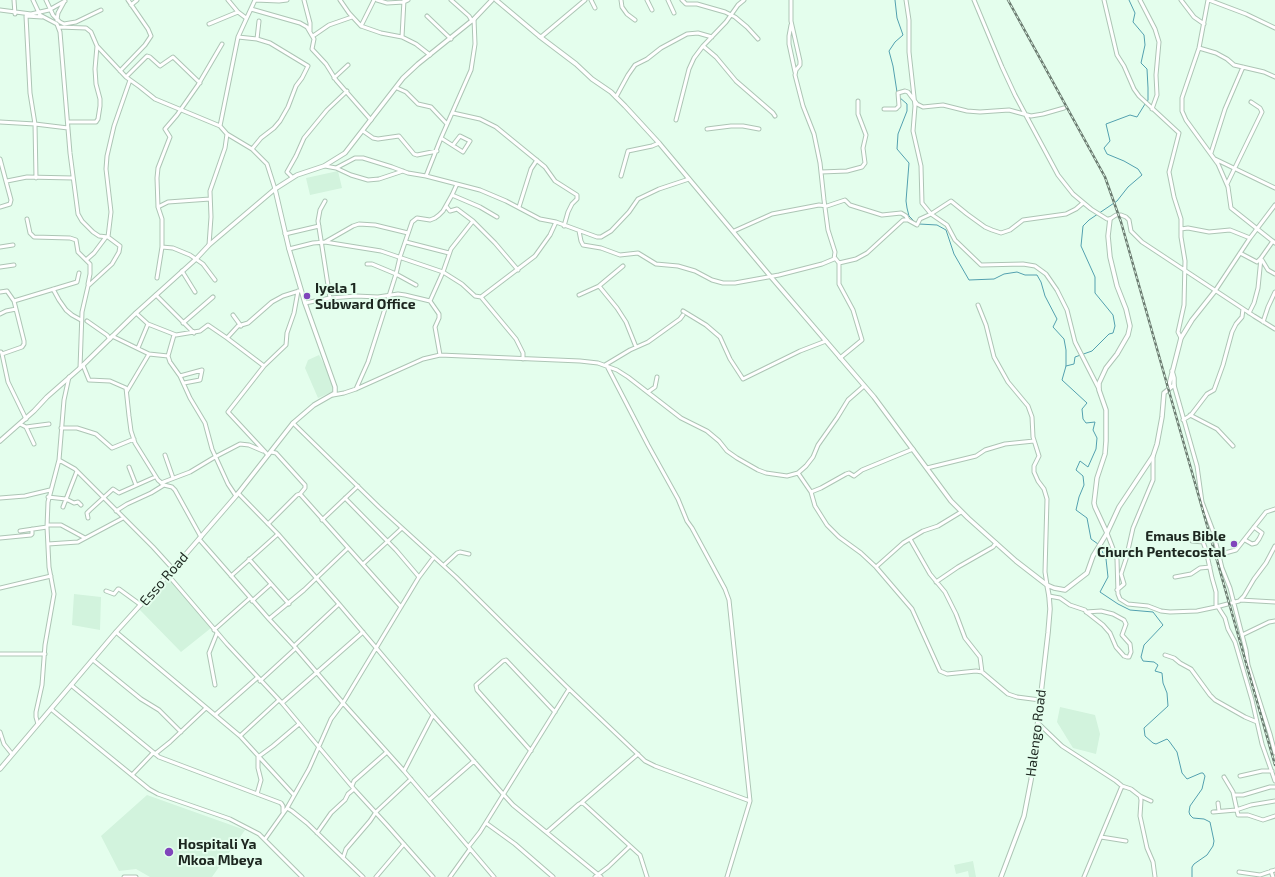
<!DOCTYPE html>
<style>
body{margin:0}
canvas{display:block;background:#e4feed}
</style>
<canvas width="1275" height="877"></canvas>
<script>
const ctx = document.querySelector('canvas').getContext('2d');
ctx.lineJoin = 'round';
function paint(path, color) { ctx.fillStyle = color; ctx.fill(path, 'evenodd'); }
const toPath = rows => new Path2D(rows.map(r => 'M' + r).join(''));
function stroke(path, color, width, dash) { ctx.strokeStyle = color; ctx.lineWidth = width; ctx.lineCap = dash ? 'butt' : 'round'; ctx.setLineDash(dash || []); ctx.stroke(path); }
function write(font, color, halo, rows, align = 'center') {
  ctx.font = font + ' "Exo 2",sans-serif'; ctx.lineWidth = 4; ctx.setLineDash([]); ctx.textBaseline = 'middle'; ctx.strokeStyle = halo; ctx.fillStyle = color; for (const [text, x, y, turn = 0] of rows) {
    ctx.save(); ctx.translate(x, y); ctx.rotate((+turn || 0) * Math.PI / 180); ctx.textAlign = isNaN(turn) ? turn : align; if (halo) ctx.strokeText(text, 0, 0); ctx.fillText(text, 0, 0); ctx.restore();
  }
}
const built = toPath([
 [338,171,342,188,310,195,306,178],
 [319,355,327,370,334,391,318,398,305,368,308,360],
 [168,577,211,628,181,652,139,609],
 [74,594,101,597,100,630,72,625],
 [1060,707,1095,715,1100,734,1096,754,1073,748,1057,722],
 [147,795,245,830,212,877,150,877,136,869,119,871,101,836],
 [973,861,976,877,969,877,968,871,956,874,954,865]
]);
const stream = toPath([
 [895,0,897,18,903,35,895,42,889,51,893,66,897,92],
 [1129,0,1135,13,1133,22,1144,35,1145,45,1141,63,1147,69,1148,88,1148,100,1147,102],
 [899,97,907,104,907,111,898,134,897,149,909,163,906,201,907,208,909,216,916,223],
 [919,224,937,225,946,230,954,254,969,280,994,279,1004,274,1017,272,1025,275,1037,275,1041,282,1045,296,1057,319,1053,327,1064,339,1066,350,1066,366,1062,380,1087,403,1082,409,1083,419,1086,423,1095,422,1093,430,1097,438,1096,449,1088,467,1080,461,1076,470,1083,476,1084,485,1079,497,1076,510,1087,518,1091,539,1098,544],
 [1066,366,1074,364,1075,357,1092,351,1109,334,1113,333,1115,326,1113,315,1095,293,1095,277,1081,246,1083,226,1089,220,1117,201,1128,187,1142,175,1138,169,1124,161,1107,154,1104,148,1110,141,1106,124,1130,115,1137,117,1145,104],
 [1100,547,1106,559,1108,577,1100,592,1118,604,1130,610,1153,612,1163,625,1144,645,1141,657,1143,661,1154,662,1158,665,1155,671,1162,673,1163,683,1167,693,1168,706,1144,728,1145,736,1153,743,1156,744,1167,739,1169,741,1177,752,1182,773,1187,779,1201,773,1203,773,1205,776,1202,789,1190,806,1189,812,1190,815,1193,818,1204,819,1210,822,1214,841,1213,846,1207,855,1194,864,1192,867,1192,877]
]);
const minor = toPath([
 [14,0,15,14],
 [33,0,40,15,57,24,60,32,70,153,78,214,82,221,93,232,99,236,108,237,120,246,119,252,112,264,88,286,82,312,80,368],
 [46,0,53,15,60,22,64,24,76,22,101,10],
 [228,0,238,12,246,18],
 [255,0,238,37,220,126,227,134,252,149,267,164,275,189],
 [255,0,279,1,287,0],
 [304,0,310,23,310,31],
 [340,0,349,13,361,26,374,0],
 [377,0,387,3,404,2,408,0],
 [451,0,469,16,472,21],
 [591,0,595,8],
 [621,0,622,7,627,14,635,20],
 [647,0,652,10],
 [668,0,674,13],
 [682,0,686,4,697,4,725,12,735,17,747,27,758,39],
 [906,0,909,20,909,52,915,106,913,131,921,166,922,203,931,214,947,225,955,240,981,265,1023,264,1035,266,1046,274,1057,290,1067,310,1075,342,1099,389],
 [974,0,1002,67,1015,95,1058,175,1073,194,1091,209,1107,219,1110,219,1116,215,1121,215,1126,217,1129,220,1131,231,1142,242,1254,316,1275,329],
 [1104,0,1117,55,1124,66,1134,89,1139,96,1179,133,1169,172,1174,197,1181,219,1181,237,1185,261,1184,305,1178,332,1181,338],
 [1140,0,1155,29,1159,42,1156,75,1157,95,1152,109],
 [1181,0,1194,17,1204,24],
 [1208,0,1199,48,1182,98,1182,111,1186,120,1218,164,1228,187,1231,208,1275,243],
 [1209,0,1246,14,1275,28],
 [131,5,137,0],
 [251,9,300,23,307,27,314,39,312,49,326,64,336,80,371,120],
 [0,10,31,14,49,10,65,1],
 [26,16,30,93,35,124,36,178],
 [26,16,42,17],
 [427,16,451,39],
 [57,20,58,13,64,2],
 [209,24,238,12],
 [791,25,789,36,789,44,795,72],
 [361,26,381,33,402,37,416,44,430,55],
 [59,27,86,28,91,32,97,46,126,77,140,87,155,99,220,126],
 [313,36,329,25,352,17],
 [238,37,257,39,270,43,308,66,302,78,296,86,288,107,280,121,274,128,261,138,252,149],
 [402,37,404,0],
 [541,37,585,0],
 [257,39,259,21],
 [703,46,716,57,736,81,773,113,775,116],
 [1199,48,1216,53,1227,59,1234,65,1264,72,1275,77],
 [120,71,145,45,151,36,148,29,128,0],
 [126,77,147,56,150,57,160,66,173,57,200,83],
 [334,78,348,65],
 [397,88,406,92,418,104,431,107,447,124],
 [616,97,628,75,635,65,647,59,661,48,687,34,698,33,712,37],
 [884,109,896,109,899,106,898,93,905,91,908,92,917,104,923,107,943,105,967,111,980,112,1009,110,1031,116,1043,114,1064,108],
 [453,113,480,119,496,127,545,167,555,181,577,195,577,199,572,204,568,212,564,226],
 [676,120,689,69,694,58,703,46,726,22,738,5,744,0],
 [0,122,35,124,68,128],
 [68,122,96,122,98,119,100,106,100,99,96,84,95,69,97,46],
 [707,129,731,126,743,126,759,129],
 [363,131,373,138,378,139,399,136,414,154,417,155,437,151],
 [441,138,463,152,470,141,460,136,453,145],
 [1211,153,1225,109,1243,67],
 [0,159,11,200,10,204,0,207],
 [1215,159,1275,188],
 [325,166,336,168,351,175,368,180,379,179,403,171],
 [336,168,355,158,363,158,392,167,408,173,426,176,480,190,506,201,540,219,556,222,597,237,601,237,611,231,629,212,638,199,659,189,689,179],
 [821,172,847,171,862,167,865,163,863,148,866,135,858,114,858,101],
 [426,176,441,138,471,70,475,44,474,19],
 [621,176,628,151,652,146,659,143],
 [292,177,287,172,296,156,304,138,327,110,347,91],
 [7,181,27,177,73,178],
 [1227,184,1262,112,1260,108,1251,102],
 [452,195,480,207,497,217],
 [325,201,320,210,318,221,330,298],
 [446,206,450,211,457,209,473,221,495,243,518,270],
 [158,207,168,202,210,199],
 [519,207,531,169,537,160],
 [27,219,30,233,34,237,70,238,76,240,78,252,90,264,90,274,88,284],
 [473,221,451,249,443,272,462,284,475,296,481,297,535,256,550,235,556,222],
 [1181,229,1188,228,1209,232,1230,230,1250,238],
 [579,231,581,241,583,245,601,248,620,255,638,253,656,264,678,266,695,271,712,280,723,283,735,283,779,275,822,264,834,259,835,252,828,230,824,200,820,163,814,134,803,106,795,75,796,70,800,65,800,61,791,21,791,0],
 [734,231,772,214,819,205,827,206,845,200,850,205,882,215,901,213,906,216,908,220],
 [285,234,319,226],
 [108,237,111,212,106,169,107,156,114,126,130,80],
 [325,242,353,226,359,224,375,225,408,233],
 [406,242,449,253],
 [209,245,211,217,210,191,225,148,227,134],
 [0,247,13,245],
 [289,249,313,243,325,242,381,251,443,272,430,301,405,295,398,294,378,297,356,296,330,298,305,303],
 [1240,253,1257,262,1261,258,1273,241],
 [835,258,839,263,839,284,853,310,862,340,840,358],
 [86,260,94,253,106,237],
 [1262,260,1268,270,1275,274],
 [839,263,856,259,867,253,903,220,908,220,917,225,920,219,931,214,951,201,967,214,985,227,992,230,1001,233,1010,230,1023,220,1066,214,1076,209,1083,203],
 [367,264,372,264,396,274,416,285],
 [0,267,14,265],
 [182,271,195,292],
 [157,278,162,247],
 [215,280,203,264,190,255,173,248,162,247,162,219,158,207,157,178,158,168,170,137,165,129,177,115,198,85,222,44],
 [599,286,617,308,626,322,636,347],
 [53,289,59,300,66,310,72,315,81,320],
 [1215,291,1250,238,1275,205],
 [0,292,7,291,14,301,24,341,24,344,22,347,2,354,8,382,26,419],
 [156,295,194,333],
 [579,295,599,286,623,266],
 [481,297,516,339,523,353,523,359],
 [14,301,77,282,79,273],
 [430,301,439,314,439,318,435,327,440,355],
 [978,305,986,325,994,357,1008,382,1028,406,1032,417,1033,437,1039,456,1034,466,1034,472,1038,481,1044,489,1047,499,1045,572,1047,585],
 [683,311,706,325,720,337,730,359,743,379,800,351,826,341],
 [136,313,148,324,176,335,200,331,208,325,227,338,238,326,248,323,272,302,283,296,299,291],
 [1249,313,1254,303,1258,288,1261,258],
 [0,314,6,311,16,309],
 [233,315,241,326],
 [87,321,107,335,110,339],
 [1263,322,1268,307,1275,292],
 [183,323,213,297],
 [112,336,149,354,168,356,170,362,180,376,190,398,205,423,212,449,228,484,236,496],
 [227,338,264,366],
 [138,348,148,324],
 [0,352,1,352],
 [168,356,174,335],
 [83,365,89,380,110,381,126,388,129,416,131,431,135,443,158,480,164,485,172,487,175,490,201,537],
 [605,365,630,350,648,342,680,319,683,315],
 [607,366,648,445,678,499,687,521,692,528,725,589,729,600,750,801,727,877],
 [180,376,202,370,200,380,184,383],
 [1174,385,1197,466,1202,502,1213,531,1222,568,1230,588,1246,650,1248,665,1270,734,1275,753],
 [356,389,368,362,396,274,400,257,412,222,417,218,430,220,435,218,439,215,443,211,452,195,457,184],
 [127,391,149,354],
 [648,392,655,387,657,377],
 [333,395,344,393,356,389,423,359,440,355,580,361,598,363,617,370,628,377,681,418,707,431,719,441,727,451,737,458,758,470,766,473,787,476,798,473,806,466,813,457,818,445,837,418,848,400,864,386],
 [1190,415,1217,429,1233,446],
 [1183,420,1191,415,1207,394,1214,390,1223,365,1232,332,1236,324,1242,317,1243,309],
 [293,423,379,507,456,577,566,686,645,761,655,766,750,801],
 [20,424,26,427,34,444],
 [26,427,49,424],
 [61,428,77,428,96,434,112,448,134,439],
 [271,452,276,453,305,485,305,488,300,494],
 [165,455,173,478],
 [268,455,228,412,264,366,286,345,287,333,294,313,298,291],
 [59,460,75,469,153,547,173,569],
 [129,467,136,485],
 [927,468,976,456,985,450,1005,444,1034,441],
 [798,473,811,492,815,506,827,525,839,537,861,553,876,567,912,609,940,671,947,674,976,671,982,672,1008,694,1017,697,1040,700],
 [161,483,190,472,215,457,240,444,249,445,263,451],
 [811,492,821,488,846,474,849,473,854,476,862,470,913,449],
 [238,493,278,534,339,604,433,715,503,794,513,805,601,877],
 [48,497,66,499,74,503,78,502,81,505],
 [0,498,25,496,50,490],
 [345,498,396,550,419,577],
 [63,507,77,471],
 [116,511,127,504,151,493,164,485],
 [88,518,87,513,90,510,113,489,119,493,155,477],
 [322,520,358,486],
 [268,524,297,495,300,494,401,607],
 [47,525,61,525,85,538],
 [20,531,47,527],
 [1107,533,1117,559,1118,594,1120,599,1128,604,1148,606,1161,611,1170,612,1197,611,1216,607,1239,601,1244,596,1254,579,1266,563,1275,546],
 [0,538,31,535,32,534,32,529],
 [199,539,269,619,294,646,343,703,404,771,494,877],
 [910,539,930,574,945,592,956,614,965,638,980,657,982,672],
 [1245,540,1252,544,1256,543,1259,539,1262,533,1254,527],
 [1192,541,1203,542,1206,550,1212,578,1216,592,1216,607],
 [48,544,78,542,123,518],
 [1220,557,1225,553,1236,550,1266,512,1275,509],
 [249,559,289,604],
 [363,564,402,528],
 [444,565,457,553,460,552,469,554],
 [876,567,903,543,923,531,938,526,961,512],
 [168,575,227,644,282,703,354,789,387,825,433,877],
 [231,576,278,534],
 [1175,577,1191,574,1200,568,1210,567],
 [936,582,958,567,993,547,996,543],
 [0,588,51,576],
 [1117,590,1124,584,1121,574,1126,559,1133,528,1153,480,1153,456],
 [106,591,114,594,118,589,119,589,141,605],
 [1049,596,1060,598,1070,605,1085,610,1086,612,1089,614,1103,625,1110,633,1116,647,1124,656,1127,657,1129,657,1131,652,1130,644,1122,635,1126,624,1124,620,1113,614,1101,611,1086,612],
 [1240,600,1275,602],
 [252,601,271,584],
 [1218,607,1225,618,1228,629,1235,642,1252,700,1262,744,1275,781],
 [269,619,304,590,348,548],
 [214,630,250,598],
 [116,632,240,736,294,795],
 [1242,635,1269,622,1275,621],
 [294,646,339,604],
 [0,654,45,654],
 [1165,655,1174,658,1180,663,1191,669,1210,695,1215,700,1245,717,1257,722],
 [93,660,141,699,159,710,181,732],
 [260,681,296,648],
 [71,685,159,757,281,803,283,806,283,812],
 [215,685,209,653,217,633],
 [282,703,363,632],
 [51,709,149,789,158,794,230,819,259,834,302,877],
 [215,715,257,678],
 [1038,723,1062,746,1116,781,1122,786,1084,877],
 [38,724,36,717,36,712,42,685,45,645,54,594,49,567,47,527,48,502,59,460,64,400,69,377],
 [0,732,4,744,12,754],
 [240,736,279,700],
 [531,751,477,690,476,685,503,661,506,660,555,712],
 [155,754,170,742,206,708],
 [404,771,433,715],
 [132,775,153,753],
 [1240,776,1262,771,1272,771],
 [1224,777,1233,792,1238,815,1248,815,1263,820,1275,816],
 [352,786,354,781,387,752],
 [1122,786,1131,789,1140,796,1151,801],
 [257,794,261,780,258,768,258,757,273,746,299,724],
 [1234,795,1243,795,1270,787,1275,787],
 [1140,796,1141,800,1140,816,1147,848,1153,862,1155,877],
 [429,800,474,761],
 [581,803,638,754],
 [1218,803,1219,811],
 [287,808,292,811,307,823,363,877],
 [1213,812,1236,810,1251,805,1275,801],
 [486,823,515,844,553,877],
 [547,832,579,804,581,803,584,804,640,855,647,877],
 [317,833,331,813,345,800,348,794,354,789],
 [1101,837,1126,841],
 [265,839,287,808,309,769,331,719,343,703,419,577,434,557],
 [469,846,480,832,569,689],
 [343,858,346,849,370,821,376,812,411,779],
 [1271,871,1273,877],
 [1239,872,1260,875,1275,870],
 [124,877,136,877],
 [376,877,404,844],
 [450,877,470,849],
 [595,877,608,867,630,846]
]);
const tertiary = toPath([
 [496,0,539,36,576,64,592,79,611,92,625,106,659,143,771,277,874,397,951,501,968,518,1016,561,1047,585,1054,588,1065,590,1087,573,1093,556,1107,533,1119,507,1153,456,1157,444,1162,417,1164,393,1174,385,1174,378,1172,371],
 [1169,388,1170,381,1181,338,1192,320,1215,291],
 [0,441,34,411,47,397,80,368,136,313,196,259,209,245,275,189,297,175,324,166,345,153,403,78,418,64,474,19,492,0],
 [1107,533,1095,507,1094,503,1097,478,1105,454,1106,441,1106,410,1099,390,1099,383,1106,368,1117,354,1128,335,1130,326,1126,309,1117,286,1110,257,1108,236,1110,219],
 [0,769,116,632,173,569,236,496,293,423,314,405,335,393,335,387,305,303,289,249,275,189],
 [1001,877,1024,816,1031,780,1048,633,1050,609,1049,596,1047,585]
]);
const rail = toPath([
 [1008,0,1105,177,1121,222,1275,765]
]);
const markers = [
 [307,296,4,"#8045bb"],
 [1234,544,4,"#8045bb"],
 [169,852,5,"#8045bb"]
];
const poiNames = [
 ["Iyela 1",315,288],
 ["Subward Office",315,304],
 ["Emaus Bible",1226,536,"right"],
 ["Church Pentecostal",1226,552,"right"],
 ["Hospitali Ya",178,844],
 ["Mkoa Mbeya",178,860]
];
const streetNames = [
 ["Esso Road",164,579,-49],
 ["Halengo Road",1036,733,-83]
];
paint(built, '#d2f3dd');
stroke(stream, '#52a0af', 1);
stroke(minor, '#adc5b5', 5);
stroke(tertiary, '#adc5b5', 5.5);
stroke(minor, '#fff', 3);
stroke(tertiary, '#fff', 3.5);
stroke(rail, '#6b7b70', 2.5);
stroke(rail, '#e4feed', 1, [3]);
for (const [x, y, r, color] of markers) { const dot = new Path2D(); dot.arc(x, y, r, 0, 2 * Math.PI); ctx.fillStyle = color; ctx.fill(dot); stroke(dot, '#e4feed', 1.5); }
write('bold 14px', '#1c261f', '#e4feed', poiNames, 'left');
write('14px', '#1c261f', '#e4feed', streetNames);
</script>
